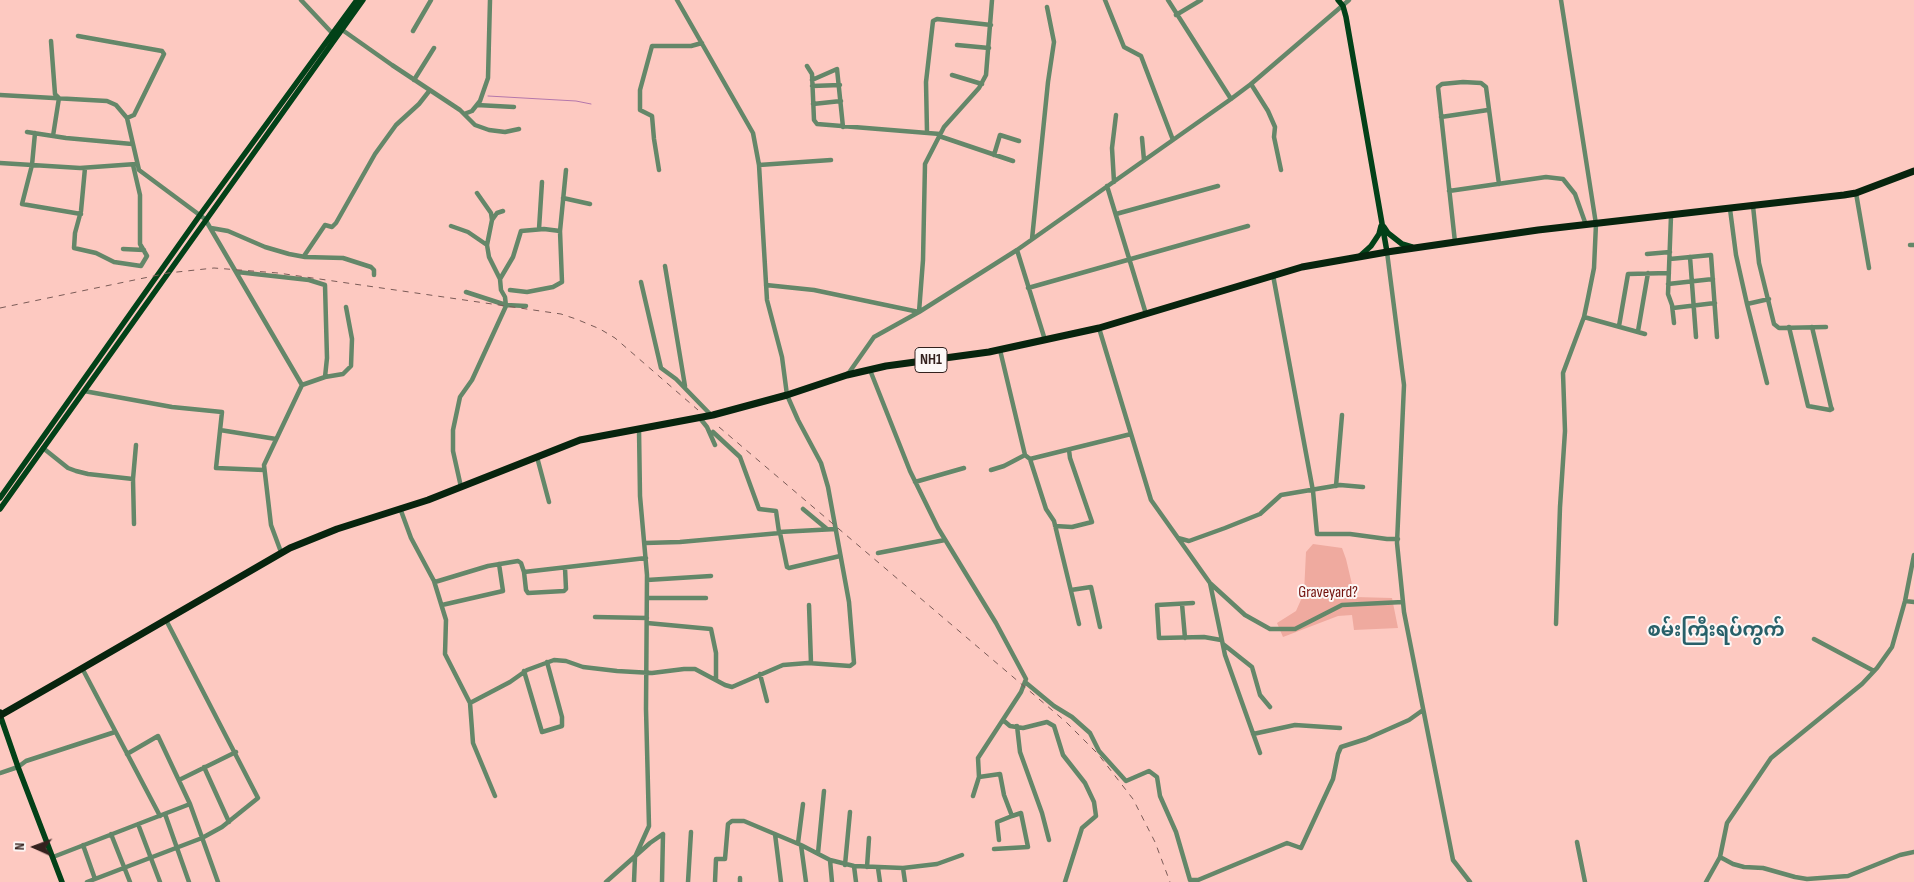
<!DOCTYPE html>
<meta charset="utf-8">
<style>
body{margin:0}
#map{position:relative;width:1914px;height:882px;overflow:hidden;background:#fdc9c1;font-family:"Sofia Sans Condensed",sans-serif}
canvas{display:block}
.north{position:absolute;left:10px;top:822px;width:50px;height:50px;-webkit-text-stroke:4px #fcf7f6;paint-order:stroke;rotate:272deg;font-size:14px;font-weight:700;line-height:20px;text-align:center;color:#34211e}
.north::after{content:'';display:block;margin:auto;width:18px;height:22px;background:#34211e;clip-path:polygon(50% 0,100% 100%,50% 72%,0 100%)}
</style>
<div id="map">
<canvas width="1914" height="882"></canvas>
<div class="north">N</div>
</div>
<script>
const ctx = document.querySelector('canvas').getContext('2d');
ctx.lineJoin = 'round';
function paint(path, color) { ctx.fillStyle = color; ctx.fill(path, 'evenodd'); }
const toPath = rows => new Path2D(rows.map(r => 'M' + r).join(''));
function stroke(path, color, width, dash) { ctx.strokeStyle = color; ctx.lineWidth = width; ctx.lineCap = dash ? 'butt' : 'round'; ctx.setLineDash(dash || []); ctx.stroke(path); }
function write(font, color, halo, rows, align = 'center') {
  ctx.font = font + ' "Sofia Sans Condensed","Noto Sans Myanmar",sans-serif'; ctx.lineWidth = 4; ctx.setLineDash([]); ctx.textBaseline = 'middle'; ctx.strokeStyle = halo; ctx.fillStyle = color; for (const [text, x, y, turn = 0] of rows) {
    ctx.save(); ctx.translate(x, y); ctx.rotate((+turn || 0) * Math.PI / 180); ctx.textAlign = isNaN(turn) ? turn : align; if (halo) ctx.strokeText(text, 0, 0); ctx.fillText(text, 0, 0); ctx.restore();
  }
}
const green = toPath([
 [1313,544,1342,548,1346,559,1355,597,1392,598,1398,628,1354,630,1352,615,1338,616,1283,637,1277,623,1296,611,1304,593,1306,552]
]);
const stream = toPath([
 [488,96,576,101,591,104]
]);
const minor = toPath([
 [301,0,333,34],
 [1105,0,1124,47,1141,56,1173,140],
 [1168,0,1231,99],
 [1176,15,1201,0],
 [341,29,392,65,460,110,464,114,472,111,480,101,488,78,490,0],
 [413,31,431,0],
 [78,36,162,51,164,54,134,115,127,118],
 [51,41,55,94,59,98,53,136],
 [957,45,989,48],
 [807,66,812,74,814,120,817,124,940,134],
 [952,75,982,84],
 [414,80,434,48],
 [812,80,837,69,843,127],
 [1251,84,1268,111,1275,127,1274,137,1281,170],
 [812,86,840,85],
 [0,95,107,101,116,105,127,118,139,170,205,219,302,385,264,465,271,525,281,552],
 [813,104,841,101],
 [477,105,514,107],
 [464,114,475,125,489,130,505,132,519,129],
 [1441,117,1488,110],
 [27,132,66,138,132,144],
 [927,132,926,82,933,21,937,19,991,25],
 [35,133,32,165,22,204,81,214],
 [939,136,1013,161],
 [1142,138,1144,160],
 [994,155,1000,135,1019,141],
 [0,163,80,168,136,164],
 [759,165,831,160],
 [85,168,81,211,75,233,74,248,96,253,114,262,141,266,147,256,140,244,140,195,133,165],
 [659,170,654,139,652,116,640,110,640,90,652,46,691,46,702,43],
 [1114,182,1112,148,1116,115],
 [1107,186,1146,314],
 [1449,191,1546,177,1563,179,1575,194,1586,225],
 [477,193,491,213,492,220],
 [1856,193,1869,268],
 [563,198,590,204],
 [1753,206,1759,263,1774,324,1779,328,1826,327],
 [1730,209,1736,255,1747,304,1767,383],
 [1116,214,1218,186],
 [1671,216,1668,294,1672,305,1674,323],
 [451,226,468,232,487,245,489,257,500,279],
 [211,228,228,231,265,247,289,254,305,257,343,258,371,267,374,270,374,275],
 [539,229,542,182],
 [1032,239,1048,82,1054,42,1047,7],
 [1455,242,1438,87,1442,84,1463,82,1481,83,1486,87,1499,184],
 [487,245,492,220,497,213,503,211],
 [1910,245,1914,245],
 [123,249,144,250],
 [1017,250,1045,340],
 [1387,252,1404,385,1397,543,1404,612,1453,860,1470,882],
 [1647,254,1670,252],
 [304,256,325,225,332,227,336,223,375,154,396,125,419,104,430,90],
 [1690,257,1696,337],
 [1670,259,1711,255,1717,337],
 [665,266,685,386],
 [237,272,309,280,325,285,327,358,325,377],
 [1273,275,1313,491,1317,534,1350,534,1387,539,1398,539],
 [641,282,661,368,676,379,711,415],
 [1668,284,1713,279],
 [766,285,814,290,919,312,923,260,925,164,944,127,979,88,986,75,992,0],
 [1028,288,1248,226],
 [510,290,527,292,553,287,562,282,560,231,566,170],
 [466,292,506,305,526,306],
 [1747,304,1769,299],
 [1673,308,1715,303],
 [1584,317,1645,334],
 [1619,326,1628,274,1669,273],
 [1789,327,1808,406,1830,410,1832,409,1831,407,1812,327],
 [1099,328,1151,500,1210,583,1225,655,1260,753],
 [1638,331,1648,273],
 [1000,350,1025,455,1030,459,1046,509,1054,521,1079,624],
 [870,370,910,471,938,528,996,623,1026,679,1021,692,978,758,979,777,973,796],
 [848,374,874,337,919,312,1017,250,1231,99,1251,84,1349,0],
 [302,385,325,377,343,374,351,366,352,339,346,307],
 [84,391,172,407,222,412,216,468,264,470],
 [699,417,707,427,715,445],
 [220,430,276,439],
 [713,432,740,457,759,509,776,511,779,532,836,529],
 [43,448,68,468,76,471,88,474,133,479],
 [537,457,549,502],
 [1030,459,1131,434],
 [991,470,1004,466,1025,455],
 [915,482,964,468],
 [1336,486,1342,415],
 [461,487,453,451,453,430,460,397,472,380,506,306,505,297,501,290,500,279,513,257,521,231,544,229,560,231],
 [400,508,411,538,434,581,446,620,445,654,470,703,473,743,495,796],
 [803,509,827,529],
 [134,524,133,479,136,445],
 [1055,526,1072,527,1092,522,1070,458,1069,450],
 [1178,538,1189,541,1225,528,1260,514,1281,495,1340,485,1363,487],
 [645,543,680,542,780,533,787,567,789,568,840,556],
 [878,553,945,540],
 [524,572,646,558],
 [647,580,711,576],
 [435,582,488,566,518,561,521,563,524,572,526,590,528,593,564,591,566,589,565,568],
 [1211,584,1245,615,1270,629,1295,629,1342,605,1403,602],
 [1071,590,1091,587,1100,627],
 [647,598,706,598],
 [1905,601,1914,602],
 [1193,603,1157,605,1159,638,1204,637,1221,640],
 [1182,604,1185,638],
 [442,605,503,591,499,564],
 [809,605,811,663],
 [595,617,647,618],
 [647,623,711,629,716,653,716,680],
 [1556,624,1560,507,1565,431,1563,373,1584,317,1588,298,1594,268,1596,224,1561,0],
 [1814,639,1874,671],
 [1223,644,1252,667,1260,695,1270,707],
 [82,668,160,816],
 [524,671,542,732,562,726,562,717,547,662],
 [760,674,767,701],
 [1025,682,1054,706,1072,717,1090,733,1099,751,1126,781,1149,771,1157,777,1160,796,1176,832,1190,880,1198,880,1287,843,1301,848,1333,779,1338,754,1341,747,1366,739,1409,720,1423,710],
 [470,703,510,682,527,670,554,660,566,661,583,667,617,671,652,673,684,669,695,669,725,685,732,687,783,665,808,663,850,666,854,663,849,602,828,487,821,463,798,420,787,395,782,357,767,300,759,165,753,133,677,0],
 [1003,720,1010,726,1023,728,1047,722,1054,726,1063,755,1085,783,1094,802,1096,816,1082,828,1065,882],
 [1017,726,1020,752,1042,813,1049,840],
 [1253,734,1295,725,1340,728],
 [127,754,158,736,190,804,218,882],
 [204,767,229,822],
 [0,773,18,767,26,761,115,732],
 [979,777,1000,774,1004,795,1012,816,1021,813,1028,847,994,849],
 [179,780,236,752],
 [165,814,189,882],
 [138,824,160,882],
 [111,834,130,882],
 [775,834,781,882],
 [999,840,997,822,1012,816],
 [1577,842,1585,882],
 [798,843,803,804],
 [83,845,95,879],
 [801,845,806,882],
 [818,853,824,791],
 [53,857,190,804],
 [1720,857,1733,864,1744,867,1763,868,1795,877,1807,879,1848,876,1900,855,1914,852],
 [830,860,832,882],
 [845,865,850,812],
 [854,866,856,882],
 [867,867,869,838],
 [878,868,880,882],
 [903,868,905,882],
 [87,882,202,838,222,827,258,798,166,620],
 [606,882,650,843,663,834],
 [634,882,635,857,649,826,646,709,647,575,640,496,639,429],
 [662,882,663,834],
 [688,882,691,832],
 [715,882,716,859,725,859,728,824,732,821,744,821,801,845,830,860,854,866,903,868,937,864,962,855],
 [740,882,740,878],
 [1706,882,1720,857,1727,823,1771,758,1862,684,1877,668,1892,647,1905,601,1914,555]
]);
const major = toPath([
 [1338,0,1343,6,1346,17,1387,252],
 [1384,227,1388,233,1402,244,1412,247],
 [1360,256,1371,246,1379,234,1381,226],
 [0,498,200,215,357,0],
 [0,509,363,0],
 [0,715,18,767,62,882]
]);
const highway = toPath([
 [0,713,1,715,62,680,290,548,337,529,428,500,580,440,713,415,787,395,847,375,886,366,989,352,1099,328,1302,267,1387,252,1538,230,1844,195,1856,193,1914,171]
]);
const rail = toPath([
 [0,308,168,273,214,268,278,273,561,314,576,319,600,329,615,338,698,410],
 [719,427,1066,722,1098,754,1133,799,1155,842,1170,882]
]);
const shields = [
 [931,360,32]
];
const shieldNames = [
 ["NH1",931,360]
];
const parkNames = [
 ["Graveyard?",1328,593]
];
const quarterNames = [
 ["စမ်းကြီးရပ်ကွက်",1716,631]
];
paint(green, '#efaa9f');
stroke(stream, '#b477ab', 1);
stroke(minor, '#648769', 4.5);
stroke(major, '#024118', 5.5);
stroke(highway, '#07240e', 7);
stroke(rail, '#7a5b57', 1, [6, 6]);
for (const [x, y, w] of shields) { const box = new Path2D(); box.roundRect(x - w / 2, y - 12.5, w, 25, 4); ctx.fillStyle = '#fcf7f6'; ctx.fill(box); stroke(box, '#34211e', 1); }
write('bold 15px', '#34211e', null, shieldNames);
write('16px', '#71100b', '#fcf7f6', parkNames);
write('bold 19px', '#286069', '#fcf7f6', quarterNames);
</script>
